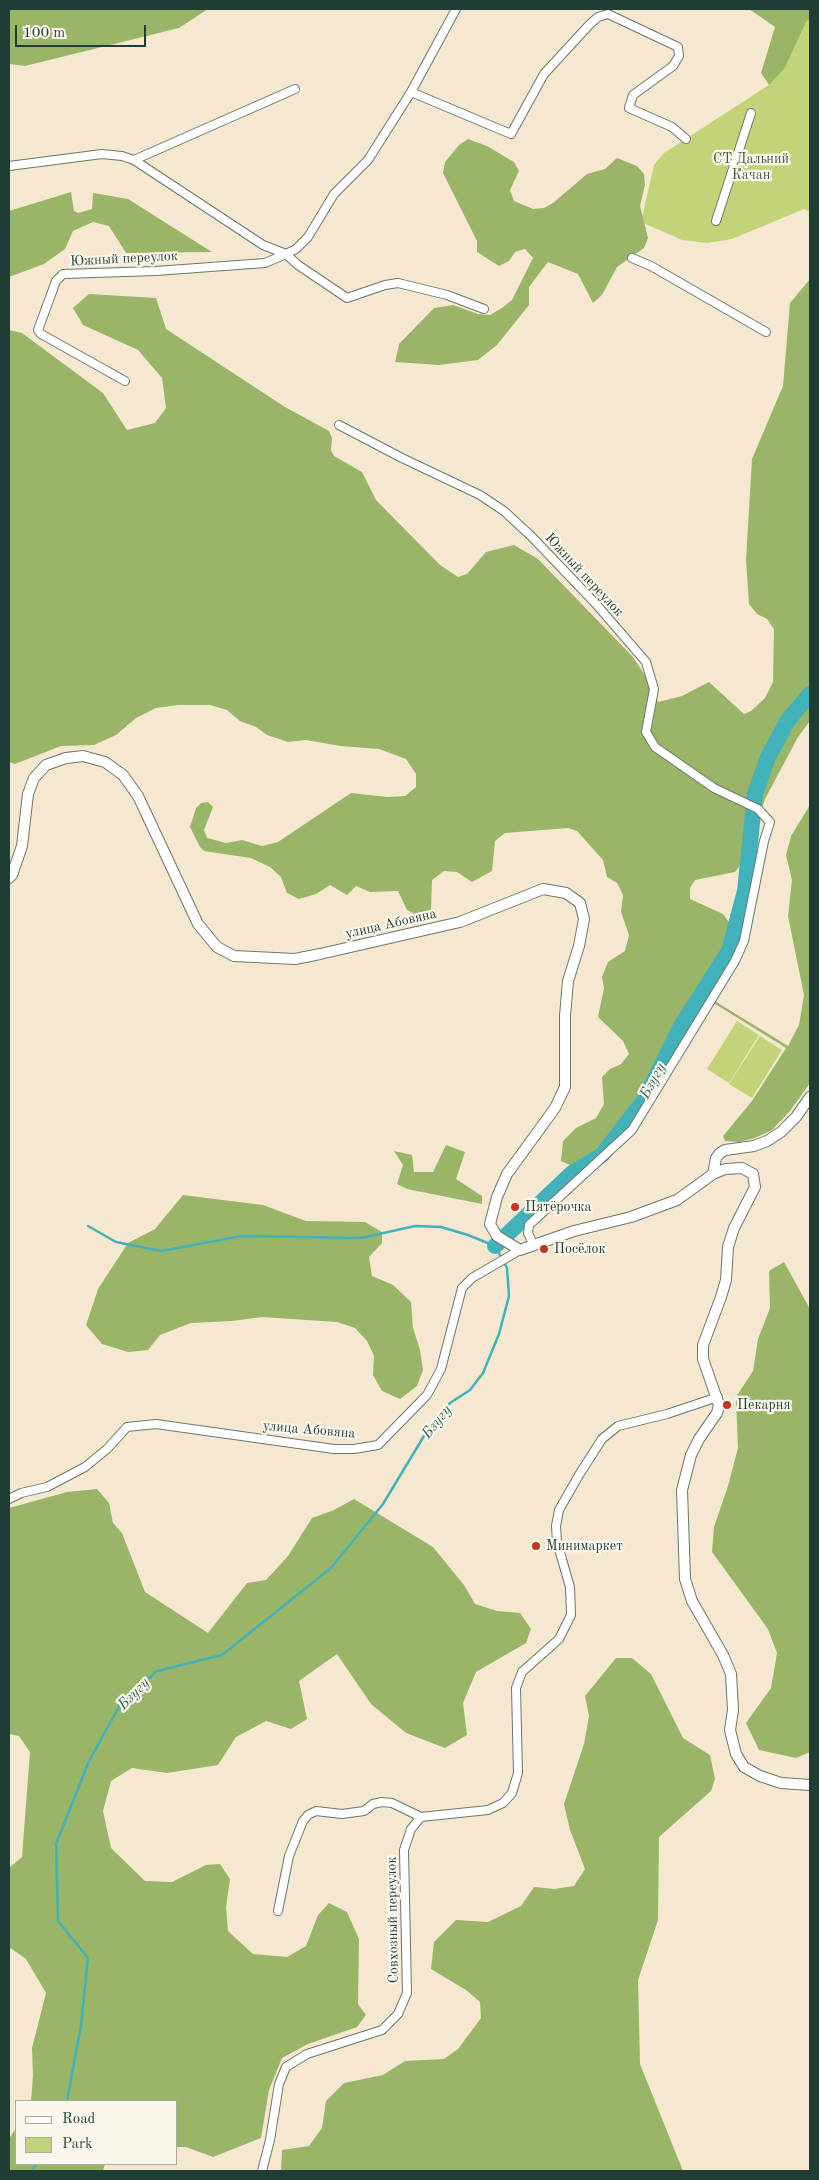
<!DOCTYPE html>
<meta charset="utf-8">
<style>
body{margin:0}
#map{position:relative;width:819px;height:2180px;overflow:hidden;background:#f6e7d0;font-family:"Old Standard TT",serif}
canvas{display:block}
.frame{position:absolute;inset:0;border:10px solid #1f3d34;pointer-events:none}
.legend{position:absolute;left:15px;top:2100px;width:162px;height:65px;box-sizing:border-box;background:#fbf7ec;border:1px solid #a3ada2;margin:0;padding:6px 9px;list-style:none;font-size:15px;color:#1f3d34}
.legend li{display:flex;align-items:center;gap:10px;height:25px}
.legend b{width:25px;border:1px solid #a3ada2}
.scale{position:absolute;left:15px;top:25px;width:131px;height:22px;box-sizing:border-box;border:2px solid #1f3d34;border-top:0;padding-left:6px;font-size:15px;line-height:18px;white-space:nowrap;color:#1f3d34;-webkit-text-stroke:4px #fbf7ec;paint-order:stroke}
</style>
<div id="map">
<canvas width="819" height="2180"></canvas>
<div class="frame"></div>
<ul class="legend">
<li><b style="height:6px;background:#fff"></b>Road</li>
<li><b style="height:14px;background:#c2d477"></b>Park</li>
</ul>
<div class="scale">100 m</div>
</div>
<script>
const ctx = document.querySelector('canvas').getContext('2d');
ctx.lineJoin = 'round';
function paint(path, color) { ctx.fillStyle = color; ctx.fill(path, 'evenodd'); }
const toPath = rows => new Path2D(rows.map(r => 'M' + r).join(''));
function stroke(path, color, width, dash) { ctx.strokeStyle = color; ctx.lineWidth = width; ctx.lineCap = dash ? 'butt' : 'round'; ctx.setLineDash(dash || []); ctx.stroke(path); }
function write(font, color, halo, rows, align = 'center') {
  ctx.font = font + ' "Old Standard TT",serif'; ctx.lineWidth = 4.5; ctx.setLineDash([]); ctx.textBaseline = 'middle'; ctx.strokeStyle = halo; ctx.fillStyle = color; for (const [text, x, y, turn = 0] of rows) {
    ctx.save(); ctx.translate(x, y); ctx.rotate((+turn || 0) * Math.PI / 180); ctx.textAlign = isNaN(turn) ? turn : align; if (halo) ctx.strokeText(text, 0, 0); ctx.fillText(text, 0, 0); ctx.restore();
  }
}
const green = toPath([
 [810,19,810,212,804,209,732,239,707,243,682,240,641,222,654,165,664,153,769,85,785,68,806,22],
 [737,1021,759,1035,729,1083,707,1069],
 [760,1036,782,1050,752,1098,729,1084]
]);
const forest = toPath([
 [9,9,208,9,179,28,25,66,9,64],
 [749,9,810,9,810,19,806,22,785,68,769,85,761,73,775,27],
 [468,139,487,146,514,162,519,171,510,190,514,201,533,209,544,208,553,203,587,174,605,169,617,158,637,166,644,174,645,185,640,206,648,238,644,248,617,267,602,295,593,303,578,274,548,262,529,287,529,305,497,345,478,360,439,365,395,362,399,344,434,308,453,305,478,314,490,315,502,308,512,300,533,258,525,249,515,252,509,261,499,266,477,252,477,241,443,173,445,162,459,145],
 [71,192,74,211,78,213,92,209,93,193,128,199,212,252,126,253,109,226,93,222,73,231,65,249,44,264,9,277,9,211],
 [810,279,810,721,798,737,765,799,744,860,735,872,695,880,690,888,690,899,723,914,731,925,730,945,705,995,788,1046,799,1025,804,995,788,916,792,880,786,855,791,836,810,805,810,1083,790,1111,772,1130,755,1138,739,1142,725,1141,723,1136,752,1101,786,1048,704,997,633,1122,607,1152,581,1170,561,1161,563,1141,576,1128,596,1118,604,1104,602,1077,610,1069,621,1064,629,1054,623,1041,598,1017,604,988,602,977,608,962,625,951,629,935,621,912,623,895,617,883,607,877,603,860,577,831,568,828,505,833,495,841,492,871,472,882,457,872,444,871,432,880,431,910,423,918,407,910,398,891,370,892,356,886,347,895,330,885,316,894,299,899,287,893,281,877,270,867,251,858,204,851,200,847,190,827,196,808,201,803,208,802,213,807,204,830,207,838,226,843,242,840,262,846,278,842,351,793,387,797,405,796,416,787,416,774,406,759,379,749,340,746,306,740,288,742,267,735,256,727,240,721,227,710,210,705,178,705,156,708,136,718,116,735,94,745,61,746,15,764,9,762,9,330,22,333,103,393,127,430,155,423,166,408,162,378,138,350,83,325,73,308,89,294,156,298,166,329,285,407,329,431,332,438,331,450,334,456,362,472,376,500,440,565,458,577,467,574,486,552,514,545,538,559,632,656,643,672,658,702,682,696,709,682,744,714,751,711,765,698,773,682,774,629,767,619,757,614,749,604,746,560,752,459,783,386,790,303],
 [446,1145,465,1152,456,1179,482,1196,482,1204,407,1189,397,1184,403,1165,394,1151,412,1155,414,1172,433,1172],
 [183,1195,263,1205,306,1221,365,1222,382,1232,382,1243,369,1257,372,1276,393,1285,411,1302,413,1328,420,1350,423,1370,417,1386,400,1399,382,1391,373,1375,374,1356,367,1341,355,1328,337,1322,262,1317,232,1321,191,1323,160,1335,148,1350,128,1352,102,1344,86,1325,98,1289,128,1243,155,1229],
 [784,1262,810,1309,810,1752,796,1758,759,1750,746,1723,771,1688,777,1653,768,1629,712,1552,714,1527,728,1486,738,1448,736,1397,753,1371,758,1339,770,1308,769,1271],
 [97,1489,109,1503,113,1523,122,1533,145,1592,208,1633,247,1583,266,1580,288,1556,312,1518,334,1510,354,1499,433,1547,464,1585,475,1604,497,1611,520,1613,531,1629,526,1643,476,1672,463,1703,467,1735,445,1748,406,1733,371,1704,337,1654,299,1681,307,1719,291,1729,266,1721,236,1737,218,1765,167,1773,132,1768,111,1781,103,1811,111,1848,145,1881,172,1882,206,1865,220,1864,230,1879,226,1907,228,1931,253,1954,287,1957,306,1946,318,1915,329,1903,347,1912,359,1939,358,2004,366,2015,357,2027,308,2044,282,2058,269,2090,261,2138,213,2157,186,2147,176,2147,176,2101,31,2101,33,2076,32,2048,46,1993,26,1959,9,1947,9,1868,22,1857,30,1752,19,1736,9,1734,9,1508,67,1492],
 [616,1658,632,1658,651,1674,683,1738,710,1755,715,1779,711,1791,659,1837,658,1920,638,1980,640,2064,683,2171,281,2171,282,2150,309,2146,322,2128,326,2101,344,2083,383,2075,405,2061,444,2059,458,2049,481,2018,480,2002,466,1990,431,1969,434,1942,456,1920,488,1922,521,1906,534,1887,554,1889,574,1886,585,1869,570,1830,564,1804,584,1744,589,1716,585,1696],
 [16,2128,16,2164,105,2164,103,2171,9,2171,9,2139]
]);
const stream = toPath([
 [67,2101,81,2025,88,1958,58,1921,56,1844,89,1761,120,1705,157,1671,222,1655,331,1568,383,1504,430,1426,450,1403,470,1390,483,1373,499,1334,509,1296,507,1268,495,1246,468,1235,441,1227,415,1226,361,1238,242,1236,161,1251,116,1242,88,1226],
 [32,2171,36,2164]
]);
const river = toPath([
 [495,1246,572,1173,602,1155,645,1099,681,1026,729,951,745,891,755,794,768,757,788,720,810,694]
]);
const minor = toPath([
 [411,92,511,134,544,74,590,24,598,17,608,14,678,47,679,56,673,66,633,95,629,108,672,127,686,139],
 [134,160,295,89],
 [9,166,102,154,122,156,134,160,263,245,286,254,296,249,308,237,334,194,368,160,411,92,456,9],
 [716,221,751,113],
 [632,258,651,266,766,332],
 [125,381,41,334,38,330,56,281,63,274,156,271,265,263,286,254,298,265,347,298,385,285,398,283,447,295,484,309],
 [339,425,402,458,480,495,504,511,531,536,596,604,646,662,654,689,646,732,655,747,714,788,758,809,770,822,764,841,744,941,735,961,632,1130,529,1225,528,1233,533,1244],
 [9,1499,21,1493,47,1487,85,1467,107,1449,127,1427,156,1424,334,1449,354,1449,378,1445,427,1395,441,1369,462,1288,472,1278,520,1250],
 [278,1911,289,1856,303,1821,308,1815,316,1811,342,1814,364,1811,373,1804,382,1802,392,1803,421,1817],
 [262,2171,270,2140,279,2084,286,2067,307,2054,382,2030,398,2014,407,1993,404,1850,411,1829,421,1817,488,1810,503,1803,512,1793,518,1773,516,1688,522,1672,559,1639,571,1615,570,1587,557,1542,556,1526,559,1510,579,1475,602,1439,618,1426,667,1414,718,1397]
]);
const tertiary = toPath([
 [9,878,12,875,22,846,28,794,34,778,46,765,66,758,83,756,105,762,123,775,138,796,198,924,217,947,234,956,295,959,320,954,460,922,543,889,566,893,580,903,584,919,579,946,568,981,565,1016,565,1087,555,1108,507,1174,497,1197,490,1224,497,1236,520,1250,574,1231,631,1217,677,1200,713,1174,725,1169,742,1168,753,1174,755,1187,734,1228,728,1247,726,1280,721,1297,703,1345,703,1359,719,1405,717,1413,699,1439,691,1455,682,1490,685,1579,692,1601,723,1655,731,1674,733,1710,730,1730,736,1754,744,1767,760,1776,781,1783,810,1785],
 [713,1174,716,1158,720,1153,725,1150,754,1146,767,1141,781,1132,796,1117,810,1097]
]);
const markers = [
 [515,1207,5,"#c8321e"],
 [544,1249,5,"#c8321e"],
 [727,1405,5,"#c8321e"],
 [536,1546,5,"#c8321e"]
];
const parkNames = [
 ["СТ Дальний",751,159],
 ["Качан",751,175]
];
const streetNames = [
 ["Южный переулок",124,259,-3],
 ["Южный переулок",584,575,47],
 ["улица Абовяна",391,924,-13],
 ["улица Абовяна",309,1430,5],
 ["Совхозный переулок",393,1920,-91]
];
const poiNames = [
 ["Пятёрочка",525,1207],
 ["Посёлок",554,1249],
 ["Пекарня",737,1405],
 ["Минимаркет",546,1546]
];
const waterNames = [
 ["Бзугу",653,1081,-62],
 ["Бзугу",437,1422,-52],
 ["Бзугу",134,1694,-46]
];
paint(green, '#c2d477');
paint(forest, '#99b668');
stroke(stream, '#42b2ba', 2.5);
stroke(river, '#42b2ba', 16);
stroke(minor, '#6a786b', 10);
stroke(tertiary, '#6a786b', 12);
stroke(minor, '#fff', 8);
stroke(tertiary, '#fff', 10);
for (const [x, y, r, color] of markers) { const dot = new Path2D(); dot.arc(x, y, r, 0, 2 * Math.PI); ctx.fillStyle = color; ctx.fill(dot); stroke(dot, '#fbf7ec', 2); }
write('14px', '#405b41', '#fbf7ec', parkNames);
write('14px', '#1f3d34', '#fbf7ec', streetNames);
write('14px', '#1f3d34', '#fbf7ec', poiNames, 'left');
write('italic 15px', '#2a605c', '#fbf7ec', waterNames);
</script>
